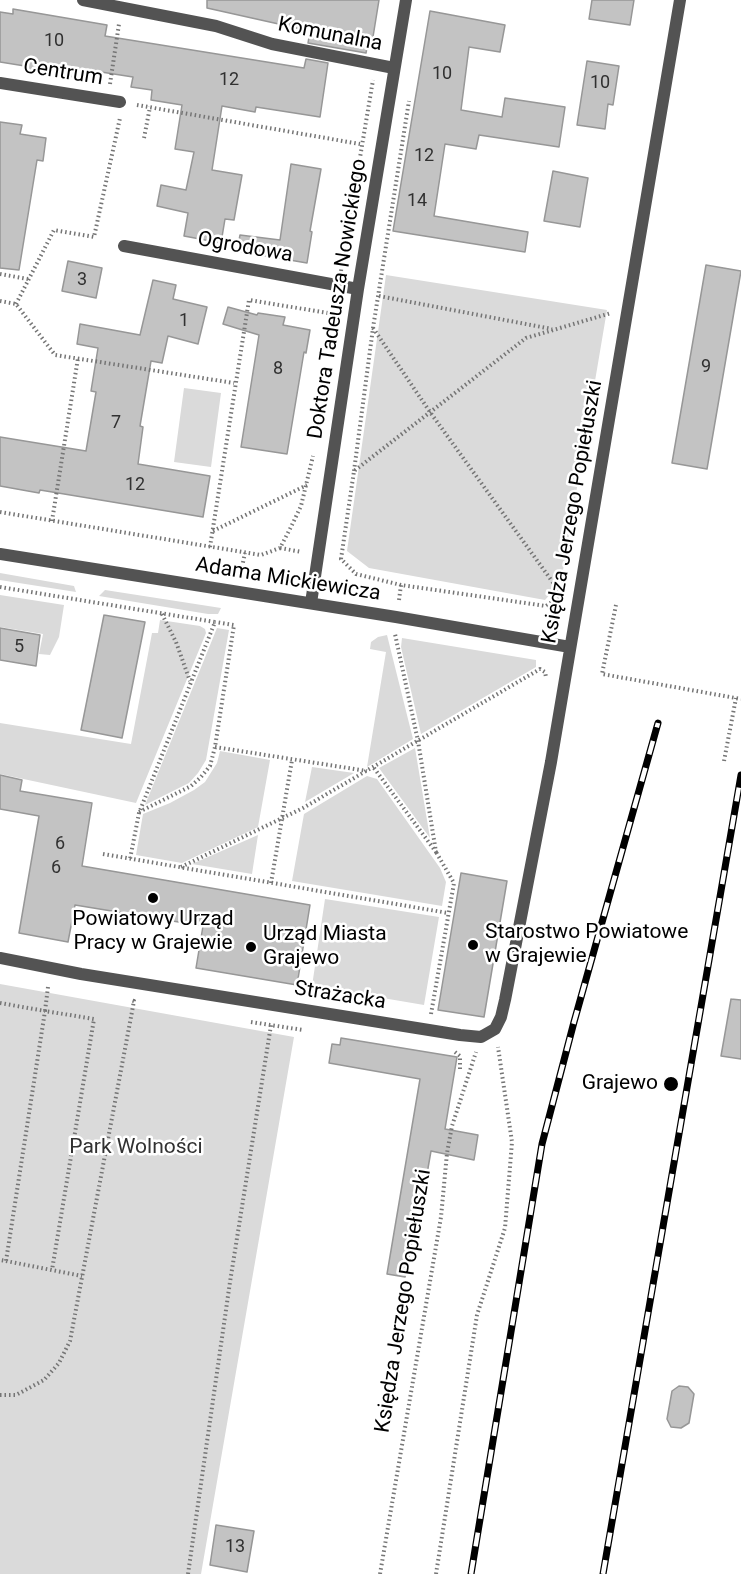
<!DOCTYPE html>
<meta charset="utf-8">
<style>
body{margin:0}
canvas{display:block;background:#fff}
</style>
<canvas width="741" height="1574"></canvas>
<script>
const ctx = document.querySelector('canvas').getContext('2d');
ctx.lineJoin = 'round';
function paint(path, color) { ctx.fillStyle = color; ctx.fill(path, 'evenodd'); }
const toPath = rows => new Path2D(rows.map(r => 'M' + r).join(''));
function stroke(path, color, width, dash) { ctx.strokeStyle = color; ctx.lineWidth = width; ctx.lineCap = dash ? 'butt' : 'round'; ctx.setLineDash(dash || []); ctx.stroke(path); }
function write(font, color, halo, rows, align = 'center') {
  ctx.font = font + ' Roboto,sans-serif'; ctx.lineWidth = 5; ctx.setLineDash([]); ctx.textBaseline = 'middle'; ctx.strokeStyle = halo; ctx.fillStyle = color; for (const [text, x, y, turn = 0] of rows) {
    ctx.save(); ctx.translate(x, y); ctx.rotate((+turn || 0) * Math.PI / 180); ctx.textAlign = isNaN(turn) ? turn : align; if (halo) ctx.strokeText(text, 0, 0); ctx.fillText(text, 0, 0); ctx.restore();
  }
}
const green = toPath([
 [386,275,607,310,561,582,545,600,369,568,347,551],
 [184,388,221,393,211,467,174,462],
 [0,573,74,586,76,592,0,580],
 [105,590,221,608,218,614,208,614,99,596],
 [0,595,64,605,59,637,50,655,39,654,43,634,0,627],
 [160,620,200,626,205,629,206,633,136,803,0,774,0,723,131,744,152,633,158,633],
 [217,628,229,630,206,760,198,773,189,783,145,805],
 [387,635,413,739,367,767,386,652,370,649,371,642,378,637],
 [402,638,536,660,536,667,421,734,401,647],
 [415,748,430,838,379,768],
 [220,751,270,760,258,827,182,863,136,855,143,814,170,803,194,790,205,782,217,763],
 [312,767,354,773,305,802],
 [367,776,377,779,440,868,446,882,442,906,292,881,304,814],
 [258,835,252,874,192,864],
 [325,899,439,917,424,1005,312,986],
 [0,984,294,1037,201,1574,0,1574]
]);
const building = toPath([
 [207,0,379,0,372,43,368,43,366,53,308,43,310,31,207,8,207,0],
 [592,0,634,0,630,25,589,19,592,0],
 [13,9,107,25,105,36,304,68,306,59,328,63,320,117,256,107,255,112,222,106,212,170,242,175,234,220,225,219,221,243,184,236,188,213,157,206,161,185,186,190,194,152,175,149,182,105,151,100,152,90,131,87,133,77,82,69,81,78,24,69,25,66,0,62,0,12,13,14,13,9],
 [430,11,505,25,500,52,469,47,461,110,502,117,505,98,565,107,559,147,479,135,476,149,445,144,434,216,528,232,525,252,393,231,430,11],
 [587,61,619,66,613,105,608,104,605,129,577,125,587,61],
 [0,122,22,125,20,134,46,138,43,161,37,160,19,270,0,268,0,122],
 [291,164,321,169,310,231,312,232,307,263,237,251,240,235,280,240,291,164],
 [553,171,588,178,580,227,544,221,553,171],
 [68,261,102,268,96,298,62,291,68,261],
 [706,265,741,271,707,469,672,463,706,265],
 [153,280,176,285,173,299,207,307,198,344,168,336,162,363,151,361,140,426,143,427,138,464,210,476,203,517,40,490,39,493,0,486,0,437,86,451,96,392,91,391,98,348,77,344,80,324,140,335,153,280],
 [228,307,257,315,258,313,285,317,283,325,310,330,306,353,304,352,287,454,241,447,259,335,223,324,228,307],
 [104,615,145,622,122,738,81,730,104,615],
 [0,628,40,635,36,666,0,660,0,628],
 [0,775,22,780,20,791,92,803,82,866,310,905,297,985,196,968,203,926,75,905,68,942,19,933,39,816,0,809,0,775],
 [461,873,507,881,484,1017,438,1010,461,873],
 [731,999,741,1000,741,1059,721,1056,731,999],
 [341,1038,457,1057,445,1129,478,1135,474,1160,431,1151,416,1237,413,1236,405,1277,387,1274,420,1079,329,1063,332,1044,340,1045,341,1038],
 [679,1386,688,1387,694,1394,689,1423,681,1428,671,1427,667,1419,672,1391,679,1386],
 [216,1525,254,1531,247,1572,210,1565,216,1525]
]);
const path = toPath([
 [110,84,119,24],
 [137,105,360,144],
 [144,138,150,107],
 [341,271,373,80],
 [0,274,28,279],
 [379,296,552,329],
 [0,301,16,304,55,355,234,383],
 [16,304,54,230,94,237,120,118],
 [373,328,430,412,562,595],
 [354,471,373,328,409,101],
 [0,512,261,555,280,548,291,527,301,506,313,456],
 [52,521,78,358],
 [213,531,307,485],
 [210,547,249,300,334,314],
 [280,548,302,552],
 [242,567,245,553],
 [401,585,356,574,341,559,354,471,526,338,611,313],
 [0,587,215,622,139,813,130,859],
 [399,600,401,585,546,606,562,595],
 [616,605,602,674,741,699],
 [162,614,176,642,190,681],
 [215,747,367,771],
 [724,761,736,698],
 [374,768,436,852,418,741,395,634],
 [139,812,191,786,200,778,210,766,215,747,234,625,215,622],
 [103,854,448,913],
 [181,867,303,808,540,669,545,672,546,677],
 [271,883,292,760],
 [48,987,45,1011,94,1019,52,1270],
 [0,1003,45,1011,6,1261,0,1260],
 [431,1014,454,883,436,852],
 [251,1022,303,1030],
 [455,1052,460,1056,460,1070],
 [6,1261,82,1276],
 [0,1395,16,1395,44,1380,59,1363,70,1341,134,1001,131,1000],
 [188,1574,230,1282,271,1025],
 [380,1574,441,1217,447,1153,452,1126,476,1052],
 [436,1574,477,1315,505,1228,512,1142,498,1047]
]);
const lane = toPath([
 [83,0,216,26,272,44,394,68]
]);
const street = toPath([
 [0,83,120,102],
 [124,246,358,289],
 [0,554,396,617,570,647],
 [311,603,358,289,406,0],
 [0,958,81,974,460,1035,481,1037,495,1029,501,1017,505,1000,551,762,680,0]
]);
const rail = toPath([
 [471,1574,542,1144,574,1022,658,723],
 [603,1574,741,775]
]);
const markers = [
 [153,898,6,"#000"],
 [473,945,6,"#000"],
 [251,947,6,"#000"],
 [671,1084,8,"#000"]
];
const numberNames = [
 ["10",54,41],
 ["10",442,74],
 ["12",229,80],
 ["10",600,83],
 ["12",424,156],
 ["14",417,201],
 ["3",82,280],
 ["1",184,321],
 ["9",706,367],
 ["8",278,369],
 ["7",116,423],
 ["12",135,485],
 ["5",19,647],
 ["6",60,844],
 ["6",56,868],
 ["13",235,1547]
];
const streetNames = [
 ["Komunalna",330,35,11],
 ["Centrum",63,73,9],
 ["Ogrodowa",245,248,10],
 ["Doktora Tadeusza Nowickiego",338,299,-81],
 ["Księdza Jerzego Popiełuszki",573,512,-80],
 ["Adama Mickiewicza",288,580,9],
 ["Strażacka",340,996,9],
 ["Księdza Jerzego Popiełuszki",404,1301,-81]
];
const poiNames = [
 ["Powiatowy Urząd",153,920,"center"],
 ["Pracy w Grajewie",153,944,"center"],
 ["Starostwo Powiatowe",485,933],
 ["w Grajewie",485,957],
 ["Urząd Miasta",263,935],
 ["Grajewo",263,959],
 ["Grajewo",658,1084,"right"]
];
const parkNames = [
 ["Park Wolności",136,1148]
];
paint(green, '#dadada');
paint(building, '#c3c3c3');
stroke(building, '#979797', 1.5);
stroke(path, '#757575', 4, [1.5, 3]);
stroke(lane, '#535353', 12);
stroke(street, '#535353', 12);
stroke(rail, '#000', 7);
stroke(rail, '#fff', 4.5, [14]);
for (const [x, y, r, color] of markers) { const dot = new Path2D(); dot.arc(x, y, r, 0, 2 * Math.PI); ctx.fillStyle = color; ctx.fill(dot); stroke(dot, '#fff', 2); }
write('18px', '#313131', null, numberNames);
write('21px', '#000', '#fff', streetNames);
write('21px', '#000', '#fff', poiNames, 'left');
write('21px', '#313131', '#fff', parkNames);
</script>
